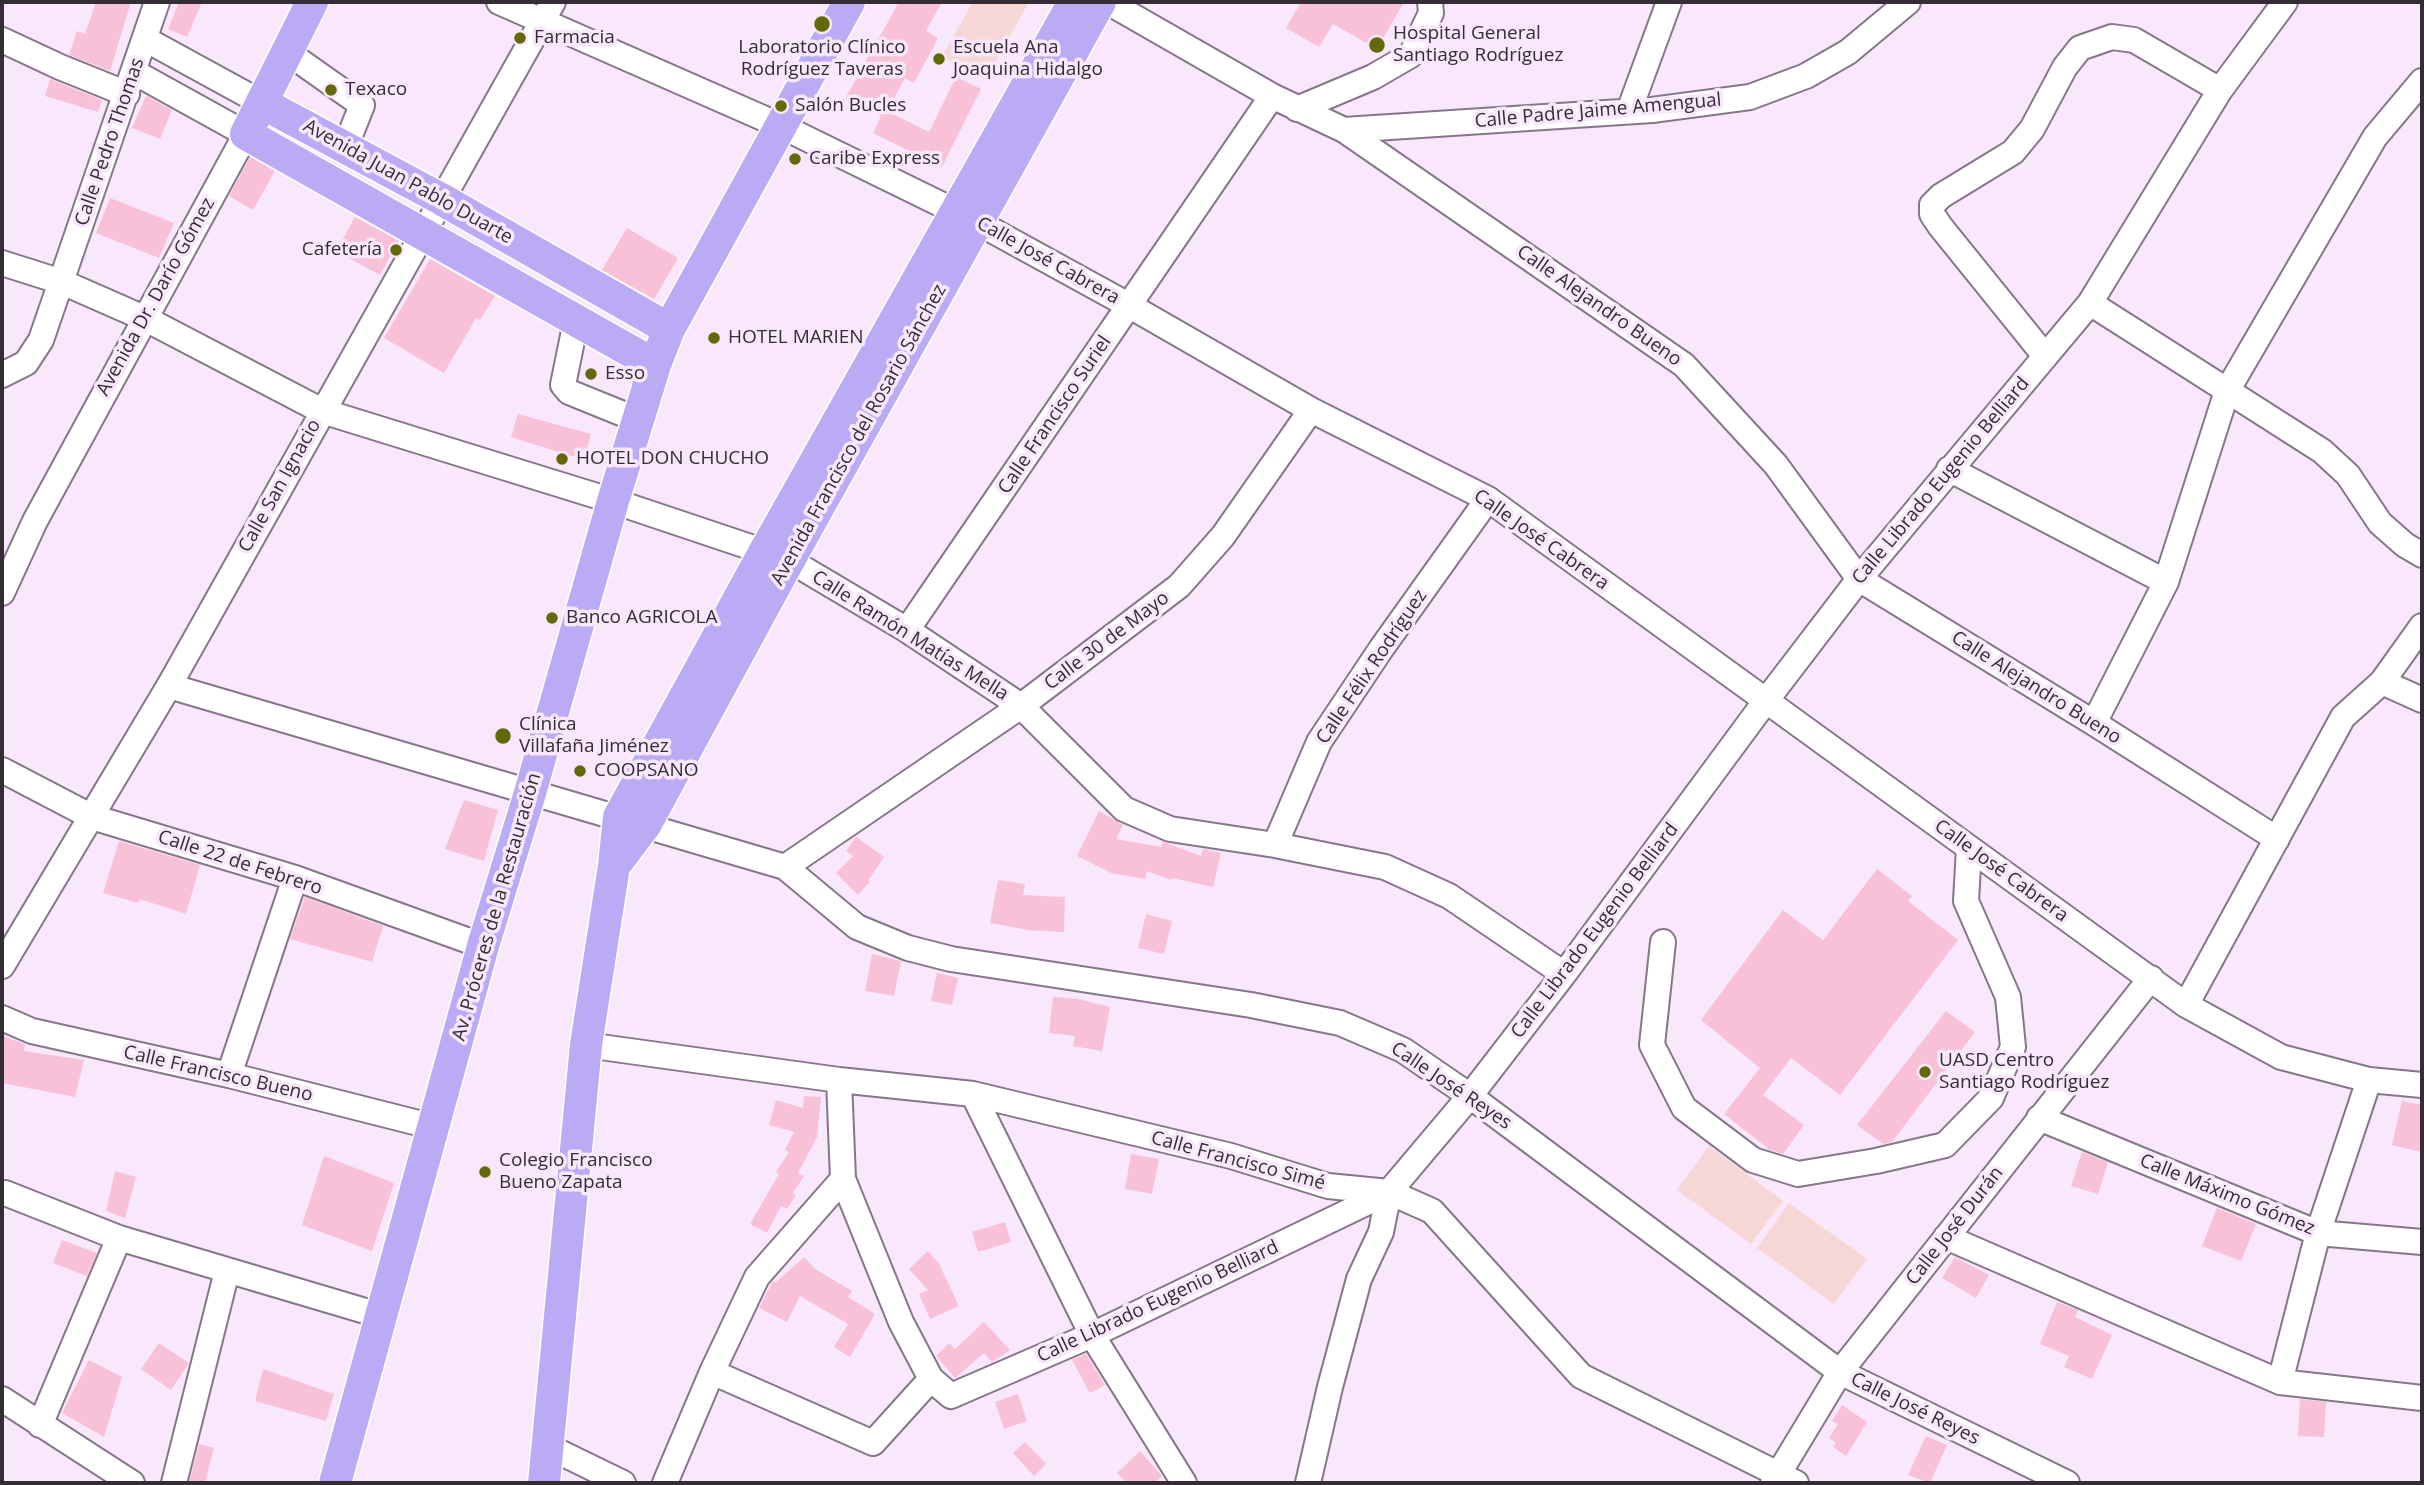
<!DOCTYPE html>
<meta charset="utf-8">
<style>
body{margin:0}
#map{position:relative;width:2424px;height:1485px;overflow:hidden;background:#f9e7fc;font-family:"Open Sans",sans-serif}
canvas{display:block}
.frame{position:absolute;inset:0;border:4px solid #342d35;pointer-events:none}
</style>
<div id="map">
<canvas width="2424" height="1485"></canvas>
<div class="frame"></div>
</div>
<script>
const ctx = document.querySelector('canvas').getContext('2d');
ctx.lineJoin = 'round';
function paint(path, color) { ctx.fillStyle = color; ctx.fill(path, 'evenodd'); }
const toPath = rows => new Path2D(rows.map(r => 'M' + r).join(''));
function stroke(path, color, width, dash) { ctx.strokeStyle = color; ctx.lineWidth = width; ctx.lineCap = dash ? 'butt' : 'round'; ctx.setLineDash(dash || []); ctx.stroke(path); }
function write(font, color, halo, rows, align = 'center') {
  ctx.font = font + ' "Open Sans",sans-serif'; ctx.lineWidth = 7; ctx.setLineDash([]); ctx.textBaseline = 'middle'; ctx.strokeStyle = halo; ctx.fillStyle = color; for (const [text, x, y, turn = 0] of rows) {
    ctx.save(); ctx.translate(x, y); ctx.rotate((+turn || 0) * Math.PI / 180); ctx.textAlign = isNaN(turn) ? turn : align; if (halo) ctx.strokeText(text, 0, 0); ctx.fillText(text, 0, 0); ctx.restore();
  }
}
const green = toPath([
 [973,2,1029,2,985,80,942,56],
 [1709,1146,1783,1201,1751,1244,1677,1190],
 [1789,1203,1867,1259,1834,1304,1757,1248]
]);
const building = toPath([
 [96,2,131,2,110,71,69,55,77,31,85,34],
 [179,2,202,2,187,37,168,29],
 [899,2,942,2,926,31,938,38,914,83,905,78,887,111,929,132,956,77,981,89,942,167,873,133,881,116,846,97],
 [1301,2,1404,2,1377,49,1333,24,1319,47,1286,28],
 [50,79,102,100,98,112,45,96],
 [146,96,172,110,160,139,132,128],
 [250,157,275,171,253,210,229,196],
 [110,198,174,223,159,258,96,233],
 [355,217,399,241,380,275,336,251],
 [627,228,678,258,654,299,602,270],
 [430,259,495,296,480,320,476,318,444,373,384,338],
 [518,414,591,434,584,460,511,437],
 [464,800,498,810,484,861,445,849],
 [1099,811,1123,825,1116,839,1161,847,1163,842,1201,856,1203,849,1221,853,1213,887,1172,878,1171,880,1147,871,1145,879,1111,873,1077,856],
 [856,837,884,857,868,881,870,882,858,895,836,873,853,856,846,851],
 [119,841,200,865,186,914,140,899,138,903,103,893],
 [1877,869,1912,896,1908,901,1958,940,1840,1095,1791,1058,1763,1095,1804,1125,1783,1154,1770,1150,1724,1114,1760,1068,1701,1020,1783,910,1823,940],
 [998,880,1025,884,1023,895,1065,897,1064,932,1028,930,990,923],
 [305,897,383,926,372,962,290,939],
 [1146,914,1172,921,1164,954,1138,948],
 [872,954,901,961,894,996,865,991],
 [937,973,958,978,952,1005,931,1001],
 [1053,997,1078,999,1110,1007,1102,1051,1073,1046,1075,1036,1049,1033],
 [1946,1011,1975,1032,1892,1142,1883,1144,1857,1125],
 [2,1036,25,1044,24,1051,84,1060,75,1097,2,1083],
 [804,1096,821,1097,817,1137,798,1173,804,1176,793,1193,796,1195,787,1209,781,1206,767,1233,750,1224,779,1174,776,1172,789,1152,785,1150,794,1132,769,1125,776,1100,803,1108],
 [2402,1101,2422,1105,2422,1152,2392,1145],
 [2082,1152,2108,1162,2098,1194,2071,1186],
 [1131,1154,1159,1159,1152,1194,1125,1189],
 [324,1156,394,1183,372,1251,302,1225],
 [115,1171,136,1177,125,1218,106,1211],
 [2217,1208,2256,1224,2241,1261,2202,1246],
 [1005,1222,1011,1242,978,1252,972,1232],
 [62,1240,97,1253,87,1276,53,1263],
 [928,1251,939,1264,959,1306,930,1319,919,1294,928,1290,909,1269],
 [804,1257,815,1269,852,1291,848,1297,875,1314,850,1357,834,1347,848,1324,800,1296,787,1322,759,1308,773,1281,775,1283],
 [1955,1257,1989,1275,1976,1298,1942,1278],
 [2057,1302,2078,1310,2075,1317,2112,1335,2092,1379,2064,1367,2069,1356,2040,1344],
 [984,1322,1010,1350,992,1362,984,1353,955,1378,936,1356,949,1343,955,1349],
 [159,1343,189,1363,171,1390,141,1369],
 [1086,1354,1105,1385,1090,1393,1072,1360],
 [89,1360,122,1377,104,1437,62,1413],
 [263,1369,334,1394,326,1421,255,1401],
 [1018,1394,1027,1421,1004,1429,995,1402],
 [2300,1399,2326,1402,2324,1437,2298,1436],
 [1842,1405,1867,1422,1846,1456,1833,1447,1836,1443,1829,1438,1838,1424,1832,1421],
 [1926,1436,1947,1445,1930,1483,1908,1475],
 [1025,1442,1046,1464,1034,1476,1013,1453],
 [199,1444,214,1448,205,1483,189,1483],
 [1140,1451,1162,1476,1154,1483,1127,1483,1117,1473]
]);
const minor = toPath([
 [499,2,781,126,977,222,1130,306,1311,410,1488,499,2186,1005,2281,1057,2369,1080,2422,1085],
 [1108,2,1272,96,1344,130,1684,365,1776,465,1859,579,2094,723,2277,839],
 [145,39,262,103],
 [2,40,60,67,127,94],
 [287,52,362,105,345,148],
 [1297,109,1373,77,1411,55,1431,13,1430,2],
 [1629,111,1669,2],
 [1344,130,1652,110,1750,97,1806,76,1848,52,1908,2],
 [2,263,62,282,144,318,322,411,613,501,789,560,907,630,1021,706,1124,809,1170,829,1275,845,1385,867,1449,896,1564,974],
 [2090,303,2322,451,2348,475,2380,523,2405,545,2422,555],
 [576,321,563,385,569,392,638,420],
 [2045,356,1940,226,1932,214,1932,205,1941,196,2013,152,2032,129,2065,67,2080,48,2112,37,2134,40,2220,90],
 [2,375,26,363,41,340,157,2],
 [1949,469,2166,582],
 [2,593,35,521,246,134,134,72],
 [907,630,1272,96],
 [2382,682,2422,700],
 [169,686,785,867,857,927,908,948,951,959,1251,1005,1340,1023,1403,1050,1470,1096,1840,1372,2067,1483],
 [2094,723,2166,582,2227,391,2375,137,2422,81],
 [2,770,92,817,295,878,483,946],
 [1275,845,1319,742,1381,649,1488,499],
 [785,867,1021,706,1179,586,1223,536,1311,410],
 [1663,942,1652,1045,1684,1108,1753,1160,1798,1174,1876,1161,1945,1145,1991,1098,2013,1047,2008,997,1966,901,1969,848],
 [2,966,169,686,553,2],
 [2186,1005,2343,717,2382,682,2422,626],
 [2,1018,32,1031,229,1075,434,1127],
 [586,1045,839,1080,973,1094,1231,1156,1328,1186,1389,1192,1432,1211,1581,1376,1796,1483],
 [229,1075,295,878],
 [839,1080,843,1179,901,1322,931,1379,951,1396,1092,1335,1389,1192,1470,1096,1564,974,1765,702,1859,579,2090,303,2220,90,2285,2],
 [973,1094,1092,1335,1184,1483],
 [2039,1118,2318,1233,2422,1242],
 [2,1194,5,1193,119,1238],
 [1946,1237,2280,1382,2422,1398],
 [712,1372,873,1443,931,1379],
 [2280,1382,2318,1233,2369,1080],
 [2,1399,132,1483],
 [40,1425,119,1238,382,1316],
 [547,1446,623,1483],
 [174,1483,227,1271],
 [665,1483,712,1372,757,1277,843,1179],
 [1308,1483,1330,1387,1359,1279,1381,1232,1389,1192],
 [1773,1483,1840,1372,2151,978]
]);
const major = toPath([
 [312,2,246,134,655,365],
 [262,103,441,199,669,329],
 [614,866,645,825,789,560,1100,2],
 [335,1483,483,946,530,793,613,501,655,365,669,329,849,2],
 [544,1483,586,1045,614,866,619,817,765,551,1074,2]
]);
const markers = [
 [822,24,9,"#636909"],
 [520,38,7,"#636909"],
 [1377,45,9,"#636909"],
 [939,59,7,"#636909"],
 [331,90,7,"#636909"],
 [781,106,7,"#636909"],
 [795,159,7,"#636909"],
 [396,250,7,"#636909"],
 [714,338,7,"#636909"],
 [591,374,7,"#636909"],
 [562,459,7,"#636909"],
 [552,618,7,"#636909"],
 [503,736,9,"#636909"],
 [580,771,7,"#636909"],
 [1925,1072,7,"#636909"],
 [485,1172,7,"#636909"]
];
const poiNames = [
 ["Hospital General",1393,34],
 ["Santiago Rodríguez",1393,56],
 ["Farmacia",534,38],
 ["Laboratorio Clínico",822,48,"center"],
 ["Rodríguez Taveras",822,70,"center"],
 ["Escuela Ana",953,48],
 ["Joaquina Hidalgo",953,70],
 ["Texaco",345,90],
 ["Salón Bucles",795,106],
 ["Caribe Express",809,159],
 ["Cafetería",382,250,"right"],
 ["HOTEL MARIEN",728,338],
 ["Esso",605,374],
 ["HOTEL DON CHUCHO",576,459],
 ["Banco AGRICOLA",566,618],
 ["Clínica",519,725],
 ["Villafaña Jiménez",519,747],
 ["COOPSANO",594,771],
 ["UASD Centro",1939,1061],
 ["Santiago Rodríguez",1939,1083],
 ["Colegio Francisco",499,1161],
 ["Bueno Zapata",499,1183]
];
const streetNames = [
 ["Calle Padre Jaime Amengual",1598,111,-5],
 ["Calle Pedro Thomas",110,142,-71],
 ["Avenida Juan Pablo Duarte",408,182,29],
 ["Calle José Cabrera",1048,261,29],
 ["Avenida Dr. Darío Gómez",156,297,-61],
 ["Calle Alejandro Bueno",1599,306,35],
 ["Calle Francisco Suriel",1055,415,-56],
 ["Avenida Francisco del Rosario Sánchez",859,435,-61],
 ["Calle Librado Eugenio Belliard",1941,481,-50],
 ["Calle San Ignacio",280,486,-61],
 ["Calle José Cabrera",1541,540,35],
 ["Calle Ramón Matías Mella",910,636,32],
 ["Calle 30 de Mayo",1107,641,-37],
 ["Calle Félix Rodríguez",1372,667,-56],
 ["Calle Alejandro Bueno",2036,688,32],
 ["Calle 22 de Febrero",240,863,18],
 ["Calle José Cabrera",2001,871,36],
 ["Av. Próceres de la Restauración",497,907,-74],
 ["Calle Librado Eugenio Belliard",1595,931,-53],
 ["Calle Francisco Bueno",218,1074,13],
 ["Calle José Reyes",1451,1086,34],
 ["Calle Francisco Simé",1238,1161,15],
 ["Calle Máximo Gómez",2227,1195,22],
 ["Calle José Durán",1955,1226,-52],
 ["Calle Librado Eugenio Belliard",1158,1302,-25],
 ["Calle José Reyes",1915,1409,26]
];
paint(green, '#f6d7d5');
paint(building, '#f9c1d8');
stroke(minor, '#867689', 28);
stroke(major, '#fff', 35);
stroke(minor, '#fff', 24);
stroke(major, '#bbabf4', 32);
for (const [x, y, r, color] of markers) { const dot = new Path2D(); dot.arc(x, y, r, 0, 2 * Math.PI); ctx.fillStyle = color; ctx.fill(dot); stroke(dot, '#f9e7fc', 2.5); }
write('19px', '#342d35', '#f9e7fc', poiNames, 'left');
write('19px', '#342d35', '#f9e7fc', streetNames);
</script>
